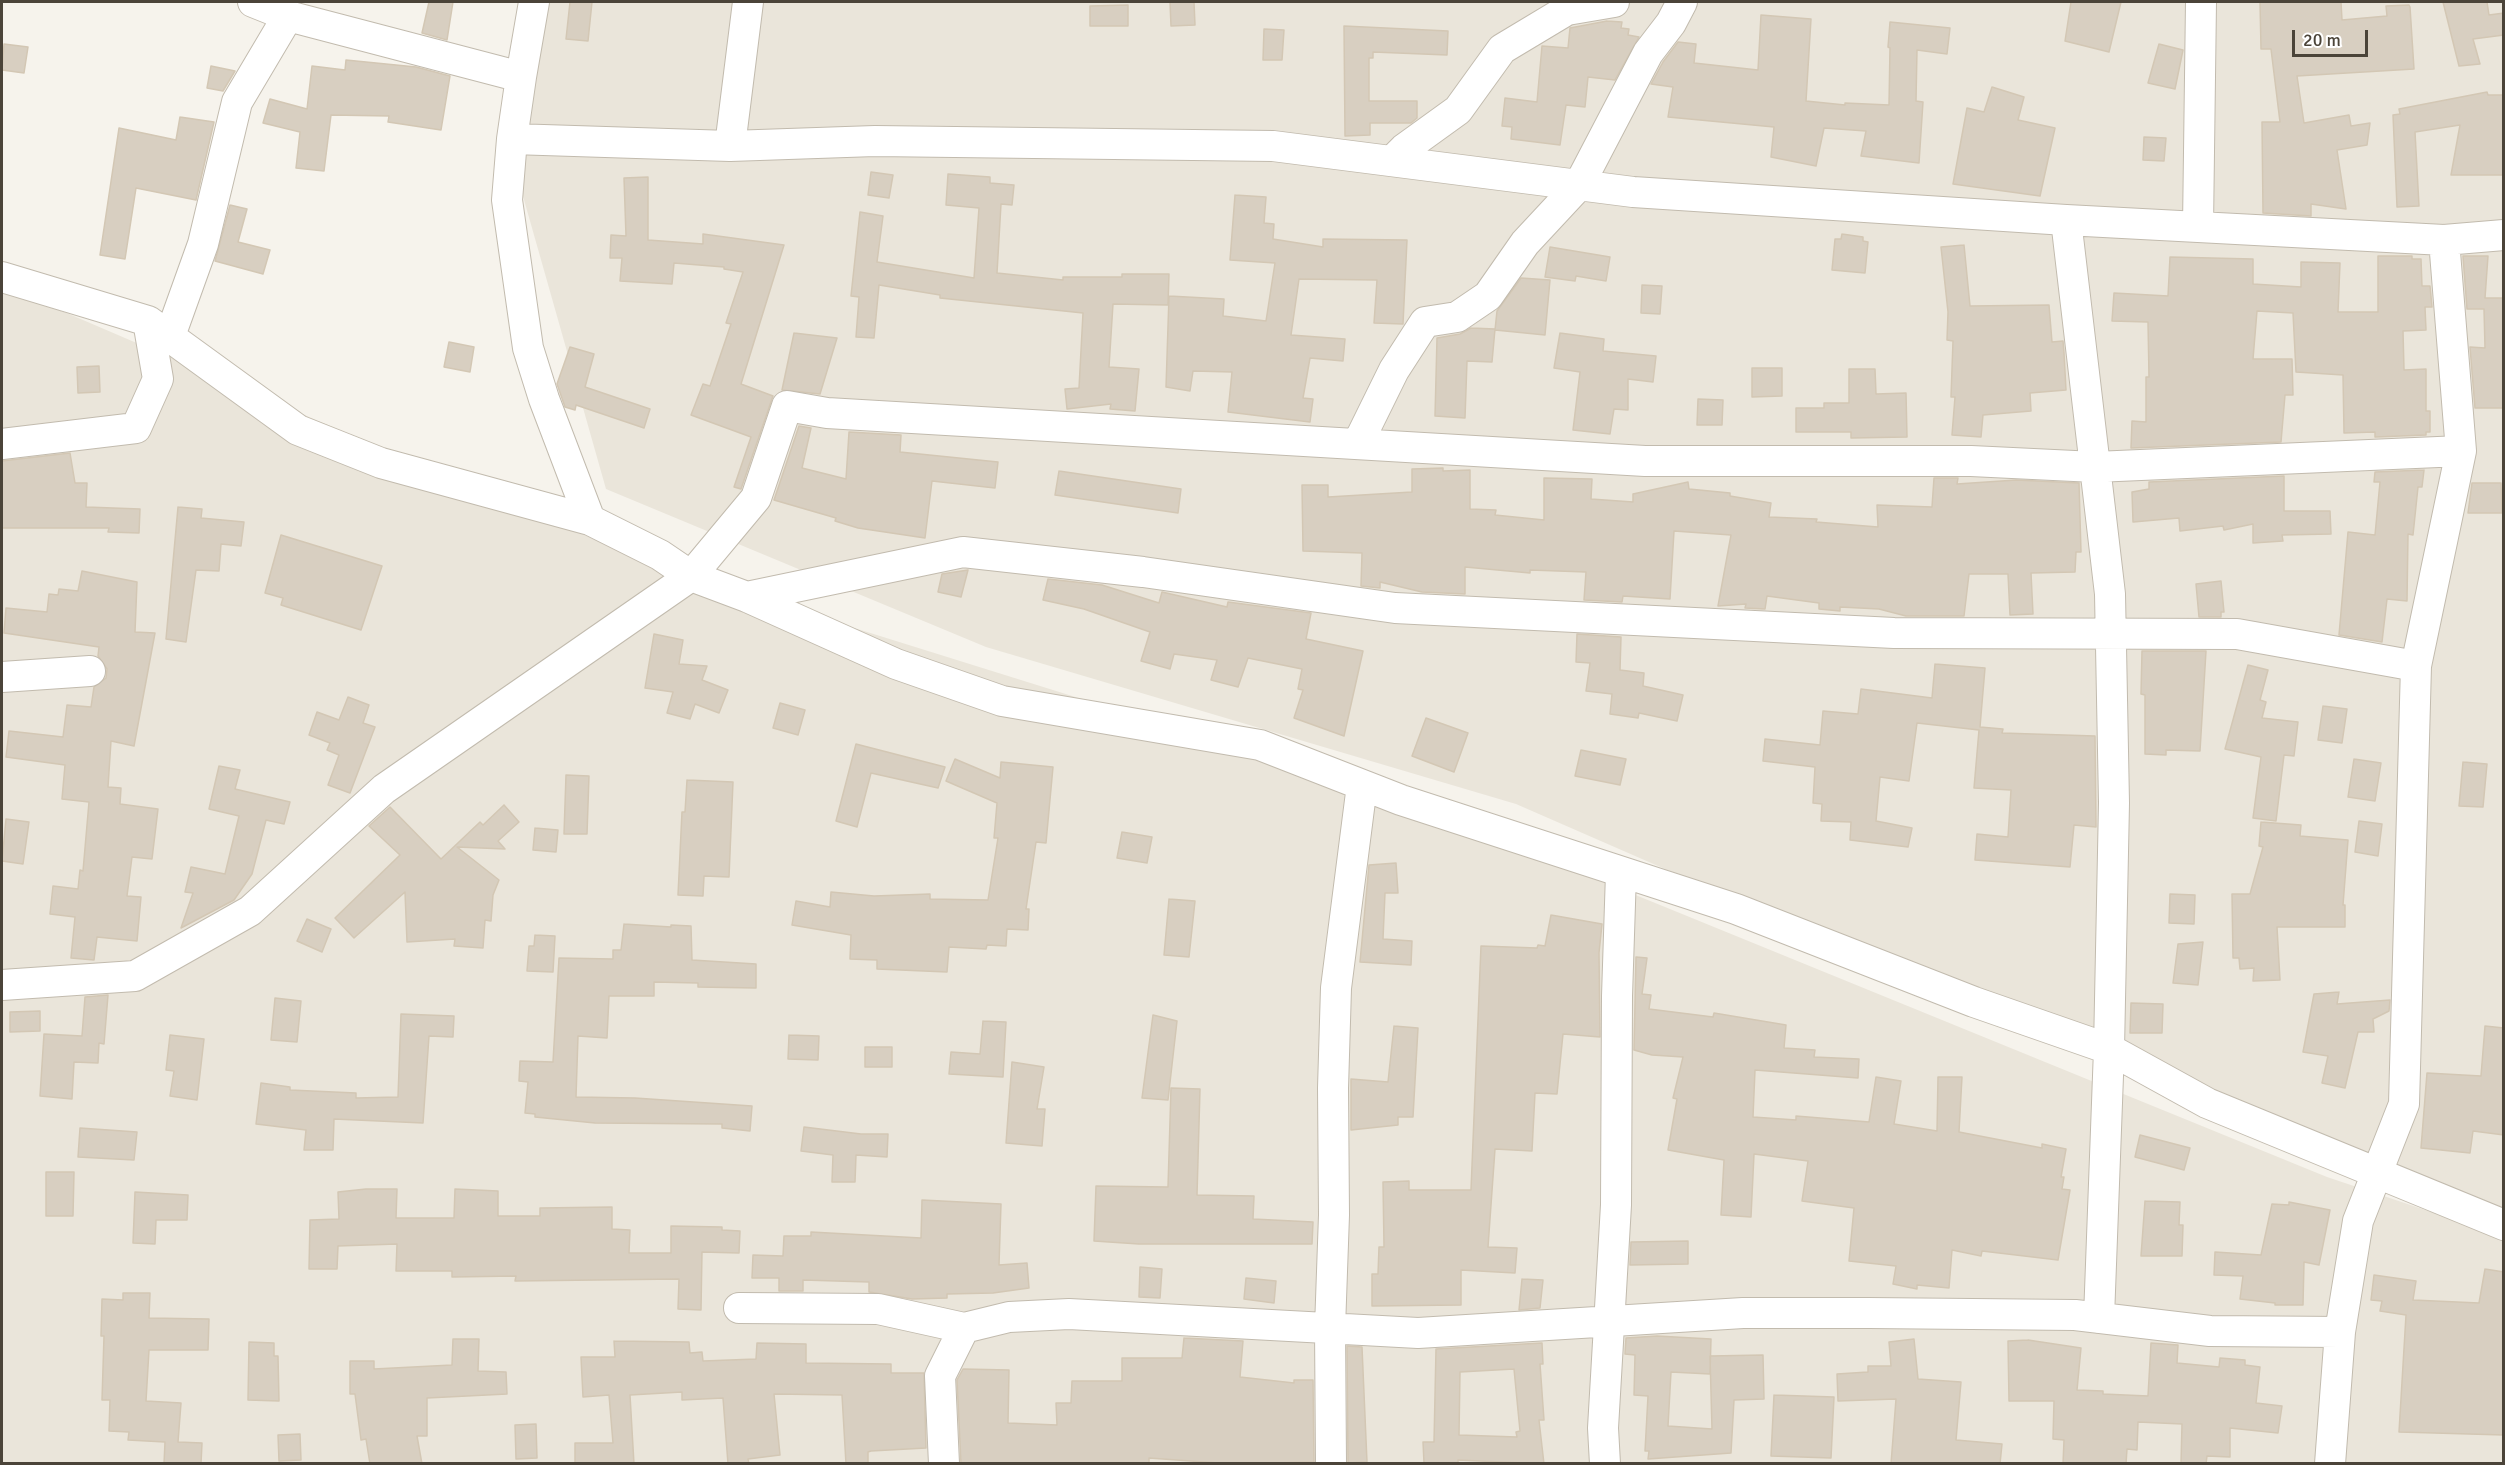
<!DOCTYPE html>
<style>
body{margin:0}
#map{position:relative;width:2505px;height:1465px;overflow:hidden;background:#f6f3ec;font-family:Signika,sans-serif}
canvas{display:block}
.frame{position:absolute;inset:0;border:3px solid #4b4439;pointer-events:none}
.scale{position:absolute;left:2292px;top:30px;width:76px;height:27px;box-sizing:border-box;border:3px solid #4b4439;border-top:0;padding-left:8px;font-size:18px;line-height:21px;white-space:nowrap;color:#4b4439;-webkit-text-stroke:4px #fff;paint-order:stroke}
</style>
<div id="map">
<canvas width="2505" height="1465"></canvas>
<div class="frame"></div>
<div class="scale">20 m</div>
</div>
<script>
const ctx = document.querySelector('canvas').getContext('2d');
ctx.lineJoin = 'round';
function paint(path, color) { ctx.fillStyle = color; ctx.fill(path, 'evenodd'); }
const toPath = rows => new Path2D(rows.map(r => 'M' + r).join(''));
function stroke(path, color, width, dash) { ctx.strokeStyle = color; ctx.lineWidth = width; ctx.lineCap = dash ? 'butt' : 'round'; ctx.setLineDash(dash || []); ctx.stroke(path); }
const residential = toPath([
 [535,2,2503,2,2503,1211,2075,1048,1516,804,986,647,606,489,515,168],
 [2,289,69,314,659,567,1117,710,1486,834,2327,1177,2503,1236,2503,1463,2,1463]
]);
const building = toPath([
 [429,2,453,2,447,40,422,33,429,2],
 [570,2,592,2,588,41,566,39,570,2],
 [1170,2,1194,2,1195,25,1171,26,1170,2],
 [2071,2,2121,2,2109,52,2065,41,2071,2],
 [2260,2,2341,2,2342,20,2387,16,2386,6,2409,5,2410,7,2414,69,2297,76,2304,123,2349,115,2351,126,2370,123,2367,145,2337,150,2346,209,2311,204,2311,216,2263,213,2262,122,2280,122,2271,49,2261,49,2260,2],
 [2443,2,2487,2,2489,15,2504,13,2504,35,2473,39,2480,64,2459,66,2443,2],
 [1128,5,1128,26,1090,26,1090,6,1128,5],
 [1761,15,1811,19,1806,101,1845,105,1845,103,1889,105,1890,48,1888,47,1890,22,1950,28,1947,54,1917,50,1916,101,1923,102,1919,163,1861,156,1866,131,1824,128,1816,166,1771,157,1774,127,1668,117,1673,87,1651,84,1663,62,1678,42,1696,44,1694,63,1758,70,1761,15],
 [1607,21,1622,22,1621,28,1629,29,1628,35,1639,37,1615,80,1588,77,1585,107,1566,105,1560,145,1511,139,1512,127,1502,126,1505,98,1537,102,1542,46,1568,48,1570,28,1607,21],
 [1344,26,1448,31,1447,55,1373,52,1373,58,1369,58,1369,101,1417,101,1417,118,1411,123,1370,123,1370,135,1345,136,1344,26],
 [1264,29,1284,30,1282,60,1263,60,1264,29],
 [4,44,28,47,24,73,2,70,4,44],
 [2159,44,2183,50,2175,89,2148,83,2159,44],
 [346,60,416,67,450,76,441,130,388,122,389,116,331,115,324,171,296,168,300,132,263,123,270,99,307,109,312,66,345,70,346,60],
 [211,66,235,71,223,91,207,88,211,66],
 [1992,87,2024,97,2018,120,2055,128,2040,196,1953,184,1967,108,1984,112,1992,87],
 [2487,92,2488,95,2504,95,2504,175,2451,175,2460,125,2415,132,2419,206,2397,207,2393,115,2400,114,2399,109,2487,92],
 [180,117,214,122,196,200,136,188,125,259,100,255,119,128,176,140,180,117],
 [2144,137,2166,138,2164,161,2143,160,2144,137],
 [871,172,893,175,889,198,868,195,871,172],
 [948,174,990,177,990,183,1014,185,1012,205,1001,204,997,273,1063,280,1063,277,1122,277,1122,274,1169,274,1168,305,1113,304,1109,367,1139,369,1135,411,1110,409,1111,404,1067,409,1065,389,1079,388,1083,313,940,298,940,295,879,285,874,338,856,337,859,297,851,296,860,212,883,216,877,262,974,278,979,208,946,205,948,174],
 [648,177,648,240,703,244,703,234,784,245,741,384,773,396,741,489,734,487,751,437,691,415,703,384,710,386,731,324,726,323,743,272,724,269,724,267,674,263,672,284,620,281,622,258,610,258,611,235,626,236,624,178,648,177],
 [1235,195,1266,197,1264,223,1274,224,1273,239,1323,247,1323,239,1407,240,1403,324,1374,323,1377,280,1299,279,1291,335,1345,339,1343,361,1310,358,1303,398,1313,399,1310,422,1228,412,1232,372,1193,371,1190,391,1166,387,1169,296,1224,299,1223,316,1266,321,1275,263,1230,260,1235,195],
 [230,205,247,209,238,242,270,250,263,274,215,261,230,205],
 [1842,234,1863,237,1863,241,1868,242,1865,273,1832,270,1835,239,1841,239,1842,234],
 [1964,245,1970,306,2049,305,2052,342,2063,341,2064,353,2066,390,2030,393,2031,411,1983,415,1981,437,1952,435,1955,397,1951,397,1953,341,1947,340,1948,312,1941,247,1964,245],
 [1550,247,1610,257,1606,281,1576,276,1575,281,1545,277,1550,247],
 [2378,256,2412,256,2412,259,2421,259,2422,286,2430,286,2432,307,2425,307,2426,330,2403,331,2404,370,2426,369,2426,411,2430,411,2430,432,2426,432,2426,435,2375,437,2375,432,2344,433,2343,375,2296,372,2293,313,2257,311,2253,359,2292,359,2293,395,2285,395,2281,442,2131,448,2132,421,2146,422,2146,377,2149,377,2148,322,2112,321,2114,293,2168,296,2170,257,2253,259,2253,284,2301,287,2301,262,2340,263,2338,312,2378,312,2378,256],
 [2463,256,2488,256,2485,298,2504,298,2504,408,2475,408,2470,347,2485,348,2484,309,2467,309,2463,256],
 [1521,278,1550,280,1545,335,1495,330,1497,311,1521,278],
 [1642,285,1662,286,1660,314,1641,313,1642,285],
 [1471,328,1495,329,1492,362,1467,361,1465,418,1435,416,1437,338,1460,334,1471,328],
 [794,333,837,338,820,394,782,390,794,333],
 [1560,333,1604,339,1603,351,1656,356,1653,382,1628,379,1628,410,1614,409,1610,434,1573,430,1580,372,1554,368,1560,333],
 [449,342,474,347,470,372,444,367,449,342],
 [570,347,594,354,585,387,650,409,644,428,576,405,575,410,565,407,557,384,570,347],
 [99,366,100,392,78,393,77,367,99,366],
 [1752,368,1782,368,1782,396,1752,397,1752,368],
 [1849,369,1875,369,1876,394,1906,393,1907,437,1851,438,1851,432,1796,432,1796,408,1824,408,1824,403,1849,403,1849,369],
 [1698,399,1723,400,1722,425,1697,425,1698,399],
 [799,426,811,428,802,468,846,479,849,432,901,435,900,452,998,462,995,488,932,481,925,538,858,528,835,521,836,518,774,500,799,426],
 [70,453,75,483,87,483,86,507,140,509,139,533,108,532,109,528,2,528,2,461,70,453],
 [1443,468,1443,471,1470,470,1470,509,1496,510,1495,515,1544,520,1544,478,1592,479,1591,499,1633,502,1633,494,1688,482,1689,489,1730,493,1730,496,1771,503,1769,517,1817,519,1816,522,1878,527,1877,505,1932,507,1934,478,1958,478,1957,484,2016,480,2079,483,2081,552,2076,552,2075,572,2031,573,2033,614,2010,615,2008,574,1969,574,1964,616,1906,616,1879,609,1840,607,1840,611,1819,609,1819,603,1767,596,1765,609,1745,608,1746,604,1718,606,1731,535,1674,531,1670,599,1623,596,1622,602,1584,600,1586,572,1530,570,1530,573,1465,567,1465,594,1422,592,1380,582,1380,588,1361,586,1362,553,1303,551,1302,485,1328,485,1328,497,1412,492,1412,469,1443,468],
 [2424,470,2422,487,2418,487,2413,535,2408,534,2407,601,2387,599,2382,642,2339,635,2348,532,2375,535,2380,482,2374,482,2375,472,2424,470],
 [1059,471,1181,489,1178,513,1055,495,1059,471],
 [2284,476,2284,511,2330,511,2331,534,2282,535,2283,541,2253,543,2253,524,2224,530,2223,526,2180,531,2179,518,2133,522,2132,492,2149,489,2149,482,2284,476],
 [2472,483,2501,483,2502,513,2468,513,2472,483],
 [178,507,202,509,201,518,244,522,241,546,221,544,219,571,196,570,186,642,166,639,178,507],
 [281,535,382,566,361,630,281,605,283,598,265,593,281,535],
 [968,570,961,597,938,592,942,574,968,570],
 [82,571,137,582,135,632,155,633,134,746,111,741,108,787,121,788,120,804,158,809,152,859,132,857,127,896,141,897,137,941,97,937,94,960,71,958,75,917,50,914,53,886,78,889,80,870,83,871,89,802,62,799,65,765,6,757,9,731,63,737,67,705,91,707,94,687,106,678,107,669,98,656,99,647,4,633,6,608,47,612,49,594,58,595,59,589,78,591,82,571],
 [1048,579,1102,585,1159,603,1162,592,1227,607,1228,602,1311,613,1306,639,1363,651,1344,736,1294,718,1303,690,1298,689,1302,669,1248,658,1238,687,1211,680,1217,660,1174,654,1170,669,1141,661,1150,632,1084,609,1043,600,1048,579],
 [2221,581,2224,612,2221,612,2221,617,2199,617,2196,584,2221,581],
 [654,634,683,640,679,664,707,666,702,680,728,690,719,713,695,704,690,719,667,713,673,692,645,688,654,634],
 [1577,634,1621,637,1620,670,1644,673,1643,686,1683,695,1677,721,1639,713,1638,718,1610,714,1612,694,1586,691,1590,663,1576,662,1577,634],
 [2142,651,2206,651,2200,751,2166,750,2166,755,2145,754,2145,695,2141,694,2142,651],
 [1935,664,1985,668,1980,727,2003,729,2002,733,2095,736,2096,827,2074,825,2070,867,1975,860,1977,834,2008,837,2011,790,1974,788,1979,730,1917,723,1909,781,1880,777,1876,821,1912,828,1908,847,1850,840,1851,822,1821,821,1822,804,1813,803,1815,767,1763,761,1765,739,1820,745,1823,711,1858,714,1861,689,1932,698,1935,664],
 [2248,665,2268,670,2260,700,2266,702,2262,718,2298,722,2294,756,2284,755,2276,821,2253,818,2261,757,2225,749,2248,665],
 [348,697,369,705,363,723,375,727,350,793,328,785,339,755,327,750,330,743,309,735,317,712,339,720,348,697],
 [780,703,805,710,798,735,773,728,780,703],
 [2323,706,2347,709,2342,743,2318,740,2323,706],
 [1426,718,1468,733,1454,772,1412,756,1426,718],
 [856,744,945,767,938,788,871,773,857,827,836,821,856,744],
 [1581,750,1626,759,1620,785,1575,776,1581,750],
 [955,759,1000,778,1001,762,1053,767,1046,843,1036,842,1026,909,1029,909,1028,930,1007,929,1006,946,987,945,986,949,949,947,947,972,877,969,877,960,850,959,851,935,792,925,796,901,830,907,831,892,874,896,930,894,930,899,988,900,998,838,994,838,997,803,946,781,955,759],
 [2354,759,2381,763,2375,801,2348,797,2354,759],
 [2463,762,2487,764,2483,807,2459,806,2463,762],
 [219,766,240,770,235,789,290,802,284,824,266,820,252,874,234,900,181,928,193,893,185,892,191,867,225,874,239,816,209,809,219,766],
 [566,775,589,776,587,834,564,834,566,775],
 [687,780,733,782,729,877,704,876,703,896,678,895,682,812,685,812,687,780],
 [504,805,519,822,498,841,505,849,457,847,499,880,493,895,491,921,485,920,483,948,454,946,455,939,407,942,405,892,354,938,335,918,400,855,369,826,390,807,441,859,480,822,483,825,504,805],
 [6,819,29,822,23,864,2,861,6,819],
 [2359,821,2382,824,2378,856,2355,852,2359,821],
 [2261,822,2301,825,2300,836,2348,840,2343,905,2345,905,2345,927,2277,927,2280,980,2253,981,2254,968,2240,969,2239,958,2233,958,2232,894,2250,894,2263,847,2259,846,2261,822],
 [535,828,558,830,556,852,533,850,535,828],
 [1122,832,1152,837,1147,863,1117,858,1122,832],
 [1396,863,1398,893,1385,893,1383,939,1412,941,1411,965,1360,962,1369,865,1396,863],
 [2170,894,2195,895,2194,924,2169,923,2170,894],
 [1169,899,1195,901,1189,957,1164,955,1169,899],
 [1551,915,1602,924,1599,953,1600,1037,1563,1034,1557,1094,1535,1093,1532,1151,1495,1149,1488,1247,1517,1248,1515,1273,1461,1270,1461,1305,1372,1306,1372,1274,1378,1274,1379,1247,1384,1247,1383,1182,1409,1181,1409,1190,1471,1190,1481,946,1537,948,1538,945,1545,946,1551,915],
 [307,919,331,929,322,952,297,941,307,919],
 [624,924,671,927,671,925,691,926,692,960,756,964,756,988,698,987,698,983,654,982,654,996,609,996,607,1038,578,1036,576,1097,635,1098,752,1106,750,1131,722,1128,722,1124,595,1123,535,1117,535,1114,525,1113,528,1082,519,1081,520,1061,553,1062,559,958,613,959,613,950,621,950,624,924],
 [535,935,555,936,553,972,527,971,529,946,534,946,535,935],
 [2203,942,2198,985,2173,983,2178,944,2203,942],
 [1636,957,1647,958,1642,994,1651,995,1649,1009,1713,1017,1714,1013,1786,1025,1784,1048,1815,1050,1814,1057,1859,1059,1858,1078,1755,1070,1753,1117,1796,1120,1796,1116,1869,1122,1876,1077,1901,1081,1894,1124,1937,1131,1938,1077,1962,1077,1959,1132,2042,1148,2042,1144,2066,1149,2061,1177,2064,1177,2062,1189,2070,1190,2058,1260,1982,1251,1981,1256,1952,1250,1949,1288,1917,1285,1917,1289,1893,1284,1896,1266,1849,1261,1854,1208,1802,1201,1808,1161,1754,1154,1751,1217,1721,1215,1724,1160,1668,1150,1677,1099,1673,1098,1683,1057,1652,1055,1634,1050,1636,957],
 [2339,992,2337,1004,2390,1000,2389,1011,2373,1019,2374,1032,2358,1032,2345,1088,2322,1083,2328,1056,2303,1052,2314,994,2339,992],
 [108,995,104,1044,99,1043,98,1063,74,1062,72,1099,40,1096,44,1034,82,1036,85,997,108,995],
 [275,998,301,1001,297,1042,271,1040,275,998],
 [2131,1003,2163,1004,2162,1033,2130,1033,2131,1003],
 [40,1011,40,1031,10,1032,10,1012,40,1011],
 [401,1014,454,1016,453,1037,429,1036,423,1123,334,1119,333,1150,304,1150,306,1130,256,1124,261,1083,290,1087,290,1090,356,1093,356,1098,398,1097,401,1014],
 [1153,1015,1177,1021,1168,1100,1142,1098,1153,1015],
 [983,1021,1006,1022,1003,1077,949,1074,951,1052,980,1054,983,1021],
 [1394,1026,1418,1028,1413,1117,1398,1117,1398,1125,1351,1130,1351,1079,1388,1082,1394,1026],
 [2485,1026,2504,1028,2504,1135,2473,1131,2470,1153,2421,1148,2427,1073,2481,1076,2485,1026],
 [170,1035,204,1039,197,1100,170,1096,174,1071,166,1070,170,1035],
 [789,1035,819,1036,818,1060,788,1059,789,1035],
 [865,1047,892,1047,892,1067,865,1067,865,1047],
 [1012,1062,1044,1067,1037,1109,1045,1109,1042,1146,1006,1143,1012,1062],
 [1171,1088,1200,1089,1197,1195,1254,1196,1253,1219,1313,1222,1312,1244,1139,1244,1094,1241,1096,1186,1168,1187,1171,1088],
 [804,1127,861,1134,888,1134,887,1157,856,1155,855,1182,832,1182,833,1155,801,1151,804,1127],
 [80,1128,137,1132,134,1160,78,1157,80,1128],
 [2140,1135,2190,1148,2184,1170,2135,1157,2140,1135],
 [46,1172,74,1172,73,1216,46,1216,46,1172],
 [366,1189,397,1189,396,1218,454,1218,455,1189,498,1191,498,1216,540,1216,540,1208,612,1207,612,1229,630,1230,629,1253,671,1253,671,1226,722,1227,722,1230,740,1231,739,1253,702,1252,701,1310,678,1309,679,1279,515,1281,516,1276,452,1277,452,1271,396,1271,397,1244,338,1246,337,1269,309,1269,310,1220,339,1219,338,1192,366,1189],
 [135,1192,188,1195,187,1220,156,1220,155,1244,133,1243,135,1192],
 [922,1200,1001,1204,999,1265,1027,1263,1029,1288,993,1293,947,1294,947,1298,912,1299,869,1292,869,1282,803,1280,803,1291,779,1291,779,1278,752,1278,753,1255,783,1256,784,1236,811,1236,811,1232,921,1238,922,1200],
 [2145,1201,2180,1202,2179,1225,2183,1225,2182,1256,2141,1256,2145,1201],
 [2289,1202,2330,1210,2319,1265,2304,1262,2303,1305,2275,1305,2275,1303,2240,1299,2243,1276,2214,1275,2215,1252,2261,1255,2272,1204,2289,1205,2289,1202],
 [1688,1241,1688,1264,1630,1265,1631,1242,1688,1241],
 [1140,1267,1162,1269,1160,1298,1139,1297,1140,1267],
 [2485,1269,2504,1272,2504,1435,2399,1432,2406,1315,2380,1311,2382,1301,2371,1300,2374,1275,2416,1281,2413,1300,2479,1303,2485,1269],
 [1246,1278,1276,1281,1274,1303,1244,1299,1246,1278],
 [1522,1279,1543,1280,1540,1308,1519,1310,1522,1279],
 [123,1293,150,1293,149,1318,209,1319,208,1350,149,1350,146,1401,181,1403,178,1442,202,1443,201,1464,164,1464,165,1442,128,1440,129,1432,109,1431,110,1400,102,1400,104,1336,101,1336,102,1299,123,1300,123,1293],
 [1657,1336,1711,1339,1710,1374,1671,1372,1668,1426,1712,1429,1710,1356,1763,1355,1764,1399,1734,1400,1731,1453,1648,1459,1649,1451,1645,1451,1648,1396,1634,1395,1635,1355,1625,1354,1626,1338,1657,1336],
 [1184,1338,1243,1341,1240,1377,1294,1383,1294,1380,1313,1380,1314,1462,1232,1464,1149,1458,1149,1464,961,1464,957,1380,963,1369,1009,1370,1008,1423,1057,1425,1056,1403,1071,1403,1072,1381,1122,1381,1122,1358,1182,1358,1184,1338],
 [453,1339,479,1339,478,1371,506,1372,507,1394,427,1398,427,1436,417,1436,422,1464,370,1464,366,1439,361,1440,355,1394,350,1394,350,1361,374,1361,374,1369,452,1365,453,1339],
 [1914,1339,1918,1379,1961,1382,1956,1440,2002,1444,2000,1464,1891,1464,1896,1399,1838,1401,1837,1374,1868,1372,1868,1366,1891,1366,1889,1342,1914,1339],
 [2028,1340,2081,1348,2077,1390,2103,1391,2103,1394,2148,1396,2151,1343,2178,1345,2177,1363,2219,1367,2220,1358,2245,1360,2245,1365,2260,1367,2256,1403,2282,1406,2278,1433,2230,1428,2230,1457,2207,1456,2206,1464,2181,1464,2182,1424,2138,1422,2137,1450,2127,1449,2126,1464,2063,1464,2064,1440,2053,1439,2054,1401,2009,1401,2008,1341,2028,1340],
 [614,1341,689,1342,690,1353,702,1352,703,1361,756,1359,757,1343,806,1344,806,1363,891,1364,891,1373,924,1373,926,1448,871,1451,868,1452,868,1464,846,1464,842,1395,774,1394,780,1455,748,1459,749,1464,728,1464,723,1398,682,1400,682,1392,630,1395,634,1464,575,1464,575,1443,613,1443,609,1395,583,1397,581,1357,615,1357,614,1341],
 [249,1342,274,1343,274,1356,278,1356,279,1401,248,1400,249,1342],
 [1542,1343,1543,1364,1540,1364,1544,1420,1539,1420,1544,1464,1458,1460,1458,1463,1424,1463,1423,1442,1434,1442,1436,1349,1542,1343],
 [1514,1369,1520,1431,1516,1432,1517,1437,1459,1435,1460,1372,1514,1369],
 [1347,1346,1362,1347,1367,1462,1348,1463,1347,1346],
 [1774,1395,1834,1397,1831,1458,1771,1456,1774,1395],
 [536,1424,537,1458,516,1459,515,1425,536,1424],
 [300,1434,301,1460,279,1461,278,1435,300,1434]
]);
const minor = toPath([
 [253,2,288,16,521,77,512,139,730,146,875,141,1273,146,1633,192,2066,220,2444,240,2504,235],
 [521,77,534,2],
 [512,139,507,200,528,348,544,399,590,520],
 [730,146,748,2],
 [1392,161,1404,149,1458,110,1502,49,1567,10,1614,2],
 [2066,220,2110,594,2114,803,2109,1049,2099,1318],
 [2198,227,2201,2],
 [2,277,148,321,298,430,381,463,590,520,660,555,691,576,747,597,896,664,1002,701,1260,745,1401,800,1736,909,1974,1002,2109,1049,2207,1103,2504,1225],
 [170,336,203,244,237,102,288,16],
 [1358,443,1394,370,1425,322,1457,317,1488,296,1525,243,1579,185,1648,53,1671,23,1682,2],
 [2,444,136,428,158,379,148,321],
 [747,597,963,552,1143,572,1395,608,1894,633,2237,634,2416,666],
 [2,677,90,671],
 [2,985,135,976,250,911,384,789,691,576,756,498,787,406,827,413,1645,461,1971,461,2095,467,2461,451],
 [739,1308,878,1309,964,1328],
 [944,1464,940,1376,964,1328,1009,1317,1069,1314,1418,1333,1743,1313,1869,1313,2075,1315,2210,1331,2340,1332],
 [1331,1464,1330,1328,1334,1215,1333,1088,1336,988,1362,785],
 [1605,1464,1603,1428,1616,1205,1617,996,1621,873],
 [2330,1464,2340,1332,2358,1221,2404,1104,2416,666,2461,451,2444,240]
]);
paint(residential, '#eae5da');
paint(building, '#d8cfc1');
stroke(building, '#d3c7b4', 1.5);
stroke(minor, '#c2bbae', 32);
stroke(minor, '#fff', 30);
</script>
